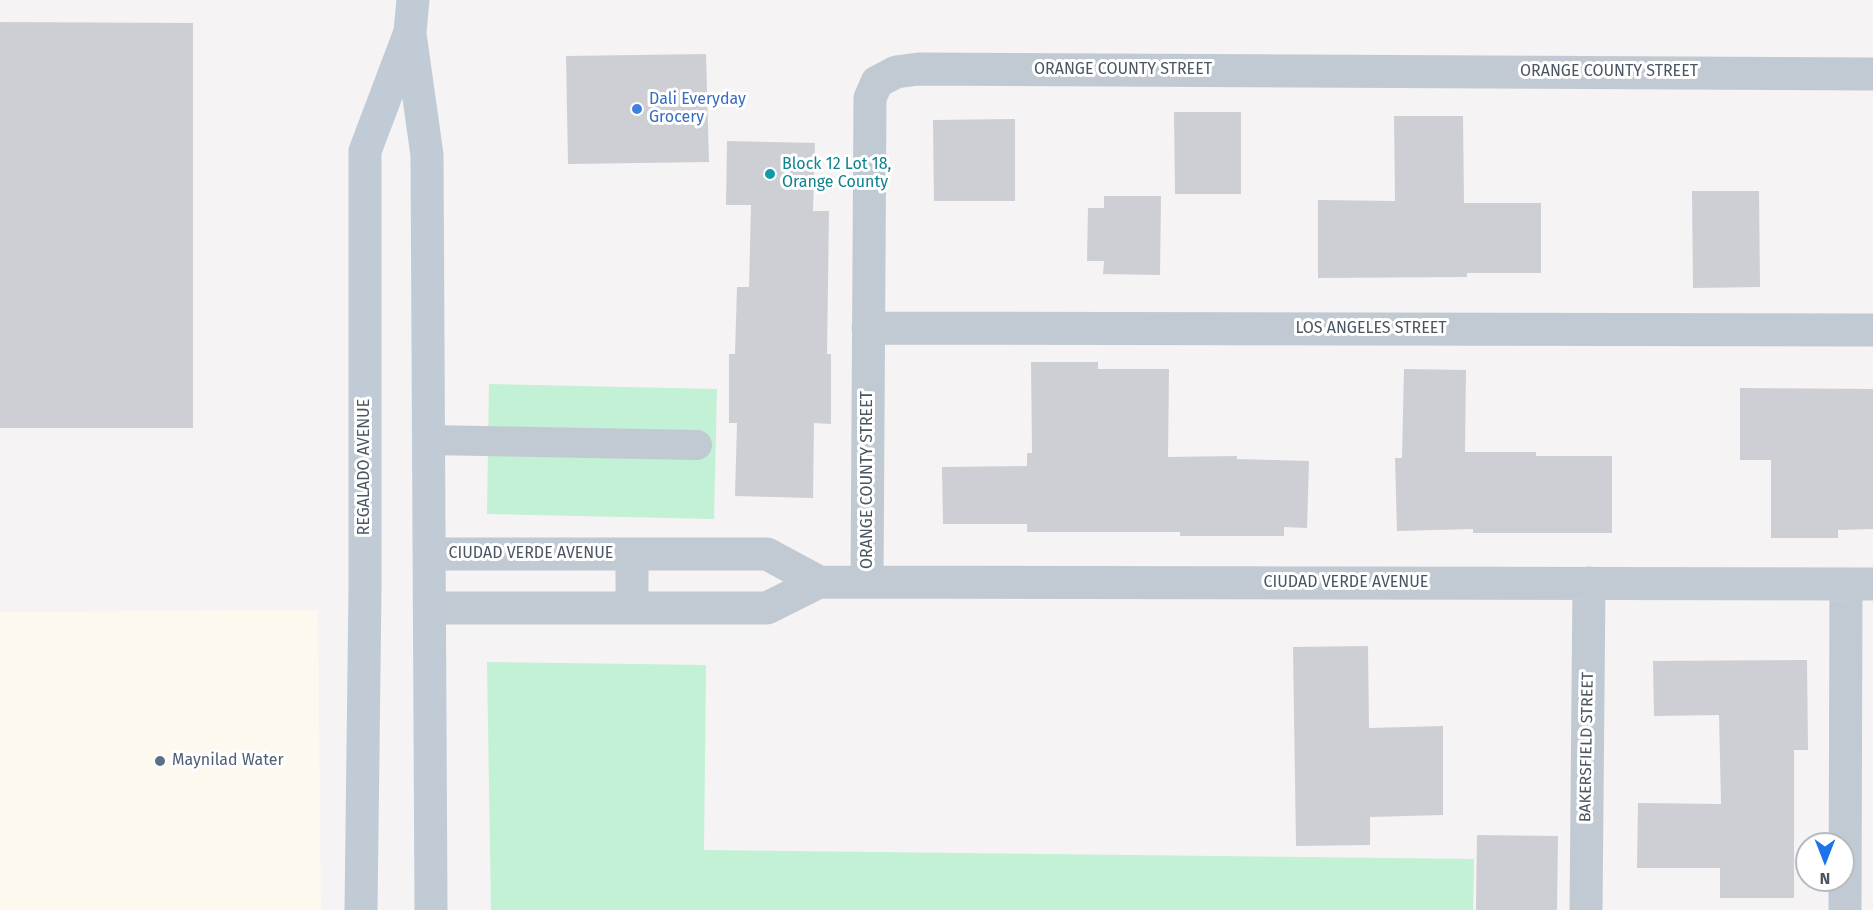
<!DOCTYPE html>
<style>
body{margin:0}
#map{position:relative;width:1873px;height:910px;overflow:hidden;background:#f5f3f3;font-family:"Fira Sans",sans-serif}
canvas{display:block}
.north{position:absolute;left:1795px;top:832px;width:60px;height:60px;box-sizing:border-box;background:#fff;border:2px solid #b7bbc0;border-radius:50%;rotate:180deg;font-size:16px;font-weight:700;line-height:24px;text-align:center;color:#4a5661}
.north::after{content:'';display:block;margin:auto;width:21px;height:27px;background:#1a73e8;clip-path:polygon(50% 0,100% 100%,50% 72%,0 100%)}
</style>
<div id="map">
<canvas width="1873" height="910"></canvas>
<div class="north">N</div>
</div>
<script>
const ctx = document.querySelector('canvas').getContext('2d');
ctx.lineJoin = 'round';
function paint(path, color) { ctx.fillStyle = color; ctx.fill(path, 'evenodd'); }
const toPath = rows => new Path2D(rows.map(r => 'M' + r).join(''));
function stroke(path, color, width, dash) { ctx.strokeStyle = color; ctx.lineWidth = width; ctx.lineCap = dash ? 'butt' : 'round'; ctx.setLineDash(dash || []); ctx.stroke(path); }
function write(font, color, halo, rows, align = 'center') {
  ctx.font = font + ' "Fira Sans",sans-serif'; ctx.lineWidth = 6; ctx.setLineDash([]); ctx.textBaseline = 'middle'; ctx.strokeStyle = halo; ctx.fillStyle = color; for (const [text, x, y, turn = 0] of rows) {
    ctx.save(); ctx.translate(x, y); ctx.rotate((+turn || 0) * Math.PI / 180); ctx.textAlign = isNaN(turn) ? turn : align; if (halo) ctx.strokeText(text, 0, 0); ctx.fillText(text, 0, 0); ctx.restore();
  }
}
const commercial = toPath([
 [318,610,321,910,0,910,0,612]
]);
const green = toPath([
 [489,384,717,389,714,519,487,514],
 [487,662,706,665,704,850,1474,859,1473,910,491,910]
]);
const building = toPath([
 [0,22,193,23,193,428,0,428],
 [706,54,709,162,568,164,566,56],
 [1174,112,1241,112,1241,194,1175,194],
 [1394,116,1463,116,1464,203,1541,203,1541,273,1467,273,1467,277,1318,278,1318,200,1395,201],
 [1015,119,1015,201,934,201,933,120],
 [727,141,815,143,813,211,829,211,827,354,831,354,831,424,814,423,813,498,735,496,737,423,729,423,729,354,735,354,737,287,749,287,751,205,726,205],
 [1692,191,1759,191,1760,287,1693,288],
 [1104,196,1161,196,1160,275,1103,274,1104,261,1087,261,1088,208,1104,208],
 [1031,362,1098,362,1098,369,1169,369,1168,457,1237,456,1237,459,1309,461,1307,528,1284,527,1284,536,1180,536,1180,532,1027,532,1027,524,943,524,942,467,1027,466,1027,453,1032,453],
 [1404,369,1466,370,1465,452,1536,452,1536,456,1612,456,1612,533,1473,533,1473,529,1397,531,1395,458,1402,458],
 [1740,388,1873,389,1873,529,1838,530,1838,538,1771,538,1771,460,1740,460],
 [1368,646,1369,728,1443,726,1443,815,1370,817,1370,845,1296,846,1293,647],
 [1807,660,1808,750,1794,750,1794,898,1720,898,1720,868,1637,868,1638,803,1721,804,1719,715,1654,716,1653,661],
 [1477,835,1558,836,1557,910,1476,910]
]);
const service = toPath([
 [429,440,697,445]
]);
const minor = toPath([
 [868,328,1873,330],
 [430,554,767,554,819,582],
 [632,554,632,608],
 [867,582,870,98,877,82,896,72,918,69,1873,74],
 [430,608,767,608,819,582,1873,584],
 [1586,910,1589,583],
 [1845,910,1846,584]
]);
const secondary = toPath([
 [410,34,427,155,431,910],
 [361,910,365,589,365,151,410,32,413,0]
]);
const markers = [
 [637,109,6,"#3f7fe0"],
 [770,174,6,"#0f9aa8"],
 [160,761,6,"#5c6f8a"]
];
const streetNames = [
 ["ORANGE COUNTY STREET",1123,70],
 ["ORANGE COUNTY STREET",1609,72],
 ["LOS ANGELES STREET",1371,329],
 ["REGALADO AVENUE",365,467,-90],
 ["ORANGE COUNTY STREET",868,480,-90],
 ["CIUDAD VERDE AVENUE",531,554],
 ["CIUDAD VERDE AVENUE",1346,583],
 ["BAKERSFIELD STREET",1587,747,-89]
];
const shopNames = [
 ["Dali Everyday",649,100],
 ["Grocery",649,118]
];
const cultureNames = [
 ["Block 12 Lot 18,",782,165],
 ["Orange County",782,183]
];
const serviceNames = [
 ["Maynilad Water",172,761]
];
paint(commercial, '#fdf9ef');
paint(green, '#c3f1d5');
paint(building, '#cdcfd5');
stroke(service, '#c1cad2', 30);
stroke(minor, '#c1cad2', 33);
stroke(secondary, '#c1cbd6', 33);
for (const [x, y, r, color] of markers) { const dot = new Path2D(); dot.arc(x, y, r, 0, 2 * Math.PI); ctx.fillStyle = color; ctx.fill(dot); stroke(dot, '#fff', 2); }
write('16px', '#4a5661', '#fff', streetNames);
write('16px', '#366cbe', '#fff', shopNames, 'left');
write('16px', '#0d838f', '#fff', cultureNames, 'left');
write('16px', '#4e5e75', '#fff', serviceNames, 'left');
</script>
